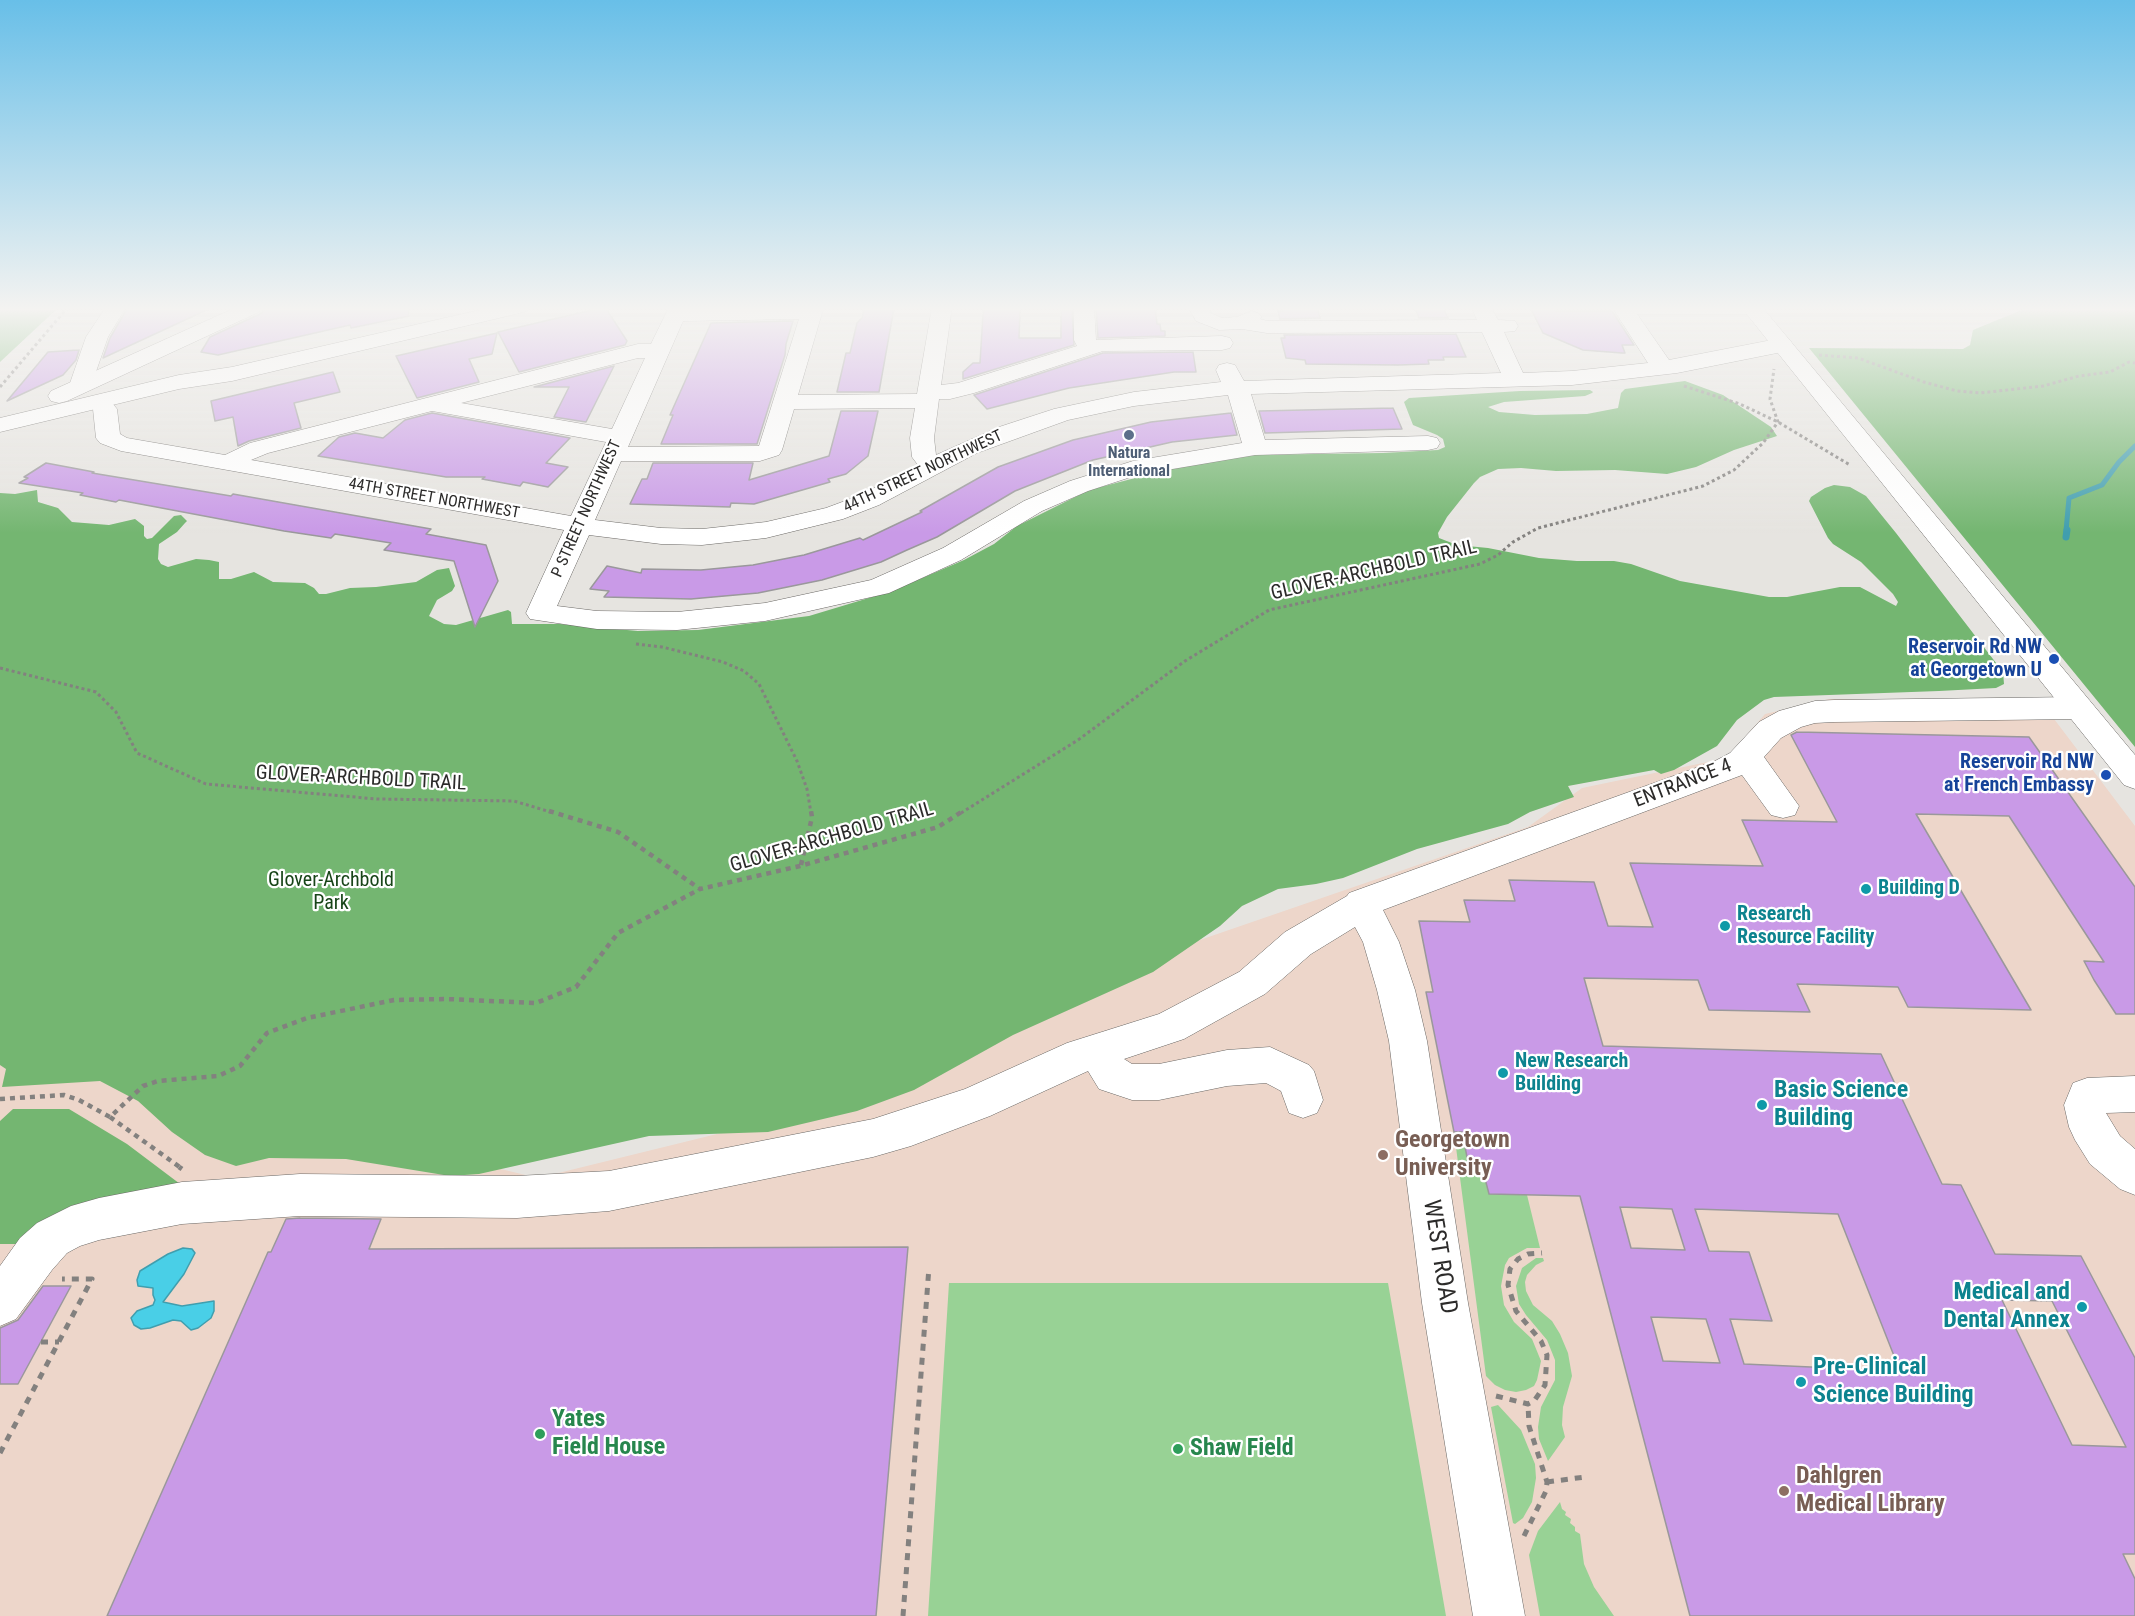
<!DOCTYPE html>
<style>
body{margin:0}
canvas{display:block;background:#e6e4e0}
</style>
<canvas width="2135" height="1616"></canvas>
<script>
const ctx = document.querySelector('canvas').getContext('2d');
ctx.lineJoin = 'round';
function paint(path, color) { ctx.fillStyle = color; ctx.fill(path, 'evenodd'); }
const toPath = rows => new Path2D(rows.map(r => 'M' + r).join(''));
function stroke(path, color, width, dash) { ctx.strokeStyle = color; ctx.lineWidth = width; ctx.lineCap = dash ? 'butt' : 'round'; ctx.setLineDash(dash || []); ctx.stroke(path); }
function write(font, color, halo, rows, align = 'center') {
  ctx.font = font + ' "Roboto Condensed",sans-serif'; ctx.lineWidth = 4.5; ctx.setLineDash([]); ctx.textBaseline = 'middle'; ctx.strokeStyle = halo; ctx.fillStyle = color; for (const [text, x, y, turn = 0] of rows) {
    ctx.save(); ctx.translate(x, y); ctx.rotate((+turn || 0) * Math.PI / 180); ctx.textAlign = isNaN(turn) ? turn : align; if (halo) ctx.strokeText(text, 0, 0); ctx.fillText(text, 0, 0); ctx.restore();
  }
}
const education = toPath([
 [1829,699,2039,699,2135,826,2135,1616,0,1616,0,1064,60,1063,538,1178,725,1132,1165,952,1528,827,1582,788,1727,758,1765,714]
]);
const green = toPath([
 [1454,1132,1462,1132,1468,1162,1481,1163,1489,1194,1527,1195,1540,1248,1527,1248,1509,1258,1505,1265,1501,1286,1504,1305,1514,1322,1532,1339,1541,1361,1537,1380,1534,1386,1526,1390,1516,1392,1505,1390,1495,1385,1486,1376],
 [1536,1258,1543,1258,1544,1261,1536,1265,1527,1275,1525,1282,1526,1291,1533,1305,1552,1321,1560,1334,1568,1353,1572,1376,1563,1407,1562,1425,1565,1437,1548,1461,1539,1439,1538,1427,1541,1407,1555,1380,1555,1360,1547,1340,1526,1315,1519,1304,1516,1286,1522,1268],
 [949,1283,1388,1283,1446,1616,928,1616],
 [1498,1405,1521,1430,1535,1464,1536,1478,1532,1502,1523,1518,1515,1524,1513,1523,1491,1407],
 [1560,1502,1562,1509,1566,1512,1565,1515,1571,1519,1570,1523,1575,1527,1575,1531,1580,1534,1584,1564,1594,1587,1614,1616,1540,1616,1529,1555,1538,1531]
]);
const forest = toPath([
 [0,307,59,307,0,362],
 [2029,307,2135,307,2135,747,1809,348,1963,349,1970,345,1973,330],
 [1685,381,1723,395,1771,427,1777,436,1734,450,1696,467,1667,474,1615,470,1556,471,1521,468,1498,469,1480,477,1474,483,1447,517,1438,533,1439,538,1457,545,1488,548,1539,558,1577,561,1614,561,1631,564,1680,581,1769,597,1787,597,1840,587,1860,587,1896,606,1898,602,1893,594,1861,562,1833,544,1828,538,1809,501,1811,497,1825,488,1834,485,1850,487,1866,496,1896,533,2003,672,2004,684,1996,688,1939,691,1774,697,1764,700,1737,720,1717,746,1674,770,1661,774,1654,770,1568,786,1574,797,1530,812,1508,824,1417,849,1343,878,1316,884,1278,889,1242,906,1220,926,1153,972,1013,1035,914,1090,857,1111,768,1132,649,1136,479,1174,450,1176,346,1159,269,1158,236,1166,205,1155,172,1132,138,1101,100,1081,2,1087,6,1069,0,1065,0,493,15,494,37,490,38,502,58,508,72,522,109,525,135,519,144,526,144,536,147,539,152,538,174,516,181,515,187,521,185,523,177,532,159,544,158,559,161,564,168,567,196,559,209,560,219,562,219,579,231,579,254,572,273,582,305,583,314,588,319,594,326,594,350,588,376,587,416,582,437,570,449,568,455,586,452,591,437,600,429,616,444,624,456,625,508,610,511,612,512,624,560,624,638,631,698,630,809,616,892,591,964,560,994,544,1017,526,1089,490,1193,463,1246,455,1383,453,1438,450,1445,447,1443,439,1437,435,1413,425,1404,402,1409,398,1520,391,1590,390,1593,392,1592,393,1585,396,1504,402,1488,407,1499,412,1535,415,1587,414,1618,408,1621,393,1625,389],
 [13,1109,69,1109,127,1144,196,1196,22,1244,0,1244,0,1121]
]);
const water = toPath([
 [183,1248,192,1249,195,1253,184,1274,163,1302,182,1306,214,1301,214,1311,211,1318,198,1328,191,1330,181,1321,173,1320,150,1328,141,1329,134,1325,131,1318,137,1311,153,1305,155,1300,153,1295,153,1288,138,1286,137,1280,140,1271,168,1254,183,1248]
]);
const streamFar1 = toPath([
 [2066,531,2069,498,2102,485,2119,462,2135,446]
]);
const stream = toPath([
 [2066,537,2067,530]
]);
const building = toPath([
 [128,307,213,307,103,358,110,338,128,307],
 [266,307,408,307,409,316,351,328,350,325,218,355,201,352,210,337,262,313,266,307],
 [605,307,627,341,625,345,519,372,498,332,605,307],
 [988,307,1020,309,1019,338,1061,338,1061,310,1072,310,1074,345,963,379,963,372,973,363,980,363,983,314,984,309,988,307],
 [1096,307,1155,307,1157,324,1160,324,1161,331,1165,331,1165,336,1098,338,1096,307],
 [1282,307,1317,307,1320,318,1280,319,1278,311,1283,311,1282,307],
 [1414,307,1443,307,1448,318,1419,318,1414,307],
 [1530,307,1554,307,1556,311,1612,311,1634,345,1622,345,1625,353,1622,353,1583,350,1543,333,1530,307],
 [894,308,879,392,837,392,846,353,850,353,857,323,862,318,864,309,894,308],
 [793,321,786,344,785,355,757,444,661,444,673,415,670,415,711,323,793,321],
 [497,333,492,354,469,359,479,382,417,398,396,356,497,333],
 [1456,334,1466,357,1443,357,1444,360,1428,360,1429,364,1398,365,1306,364,1305,360,1286,358,1281,338,1285,338,1284,335,1456,334],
 [79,350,76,360,63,375,7,401,48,352,79,350],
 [1193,352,1196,372,1174,372,1069,388,987,409,974,395,1103,353,1193,352],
 [614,366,586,422,554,417,569,387,534,387,614,366],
 [333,372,340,392,294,403,301,428,249,441,238,446,233,417,215,421,211,401,333,372],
 [1393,408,1402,429,1265,433,1259,411,1393,408],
 [841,411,878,411,868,456,846,474,828,479,830,482,754,504,731,503,730,507,630,504,642,479,647,479,653,463,753,463,749,480,829,456,841,411],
 [432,413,570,438,546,463,568,467,548,487,523,482,520,486,482,479,485,477,446,477,318,456,339,437,355,433,383,438,405,420,432,413],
 [1231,413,1237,435,1172,442,1093,460,1015,491,937,537,907,550,881,562,822,580,758,593,691,599,604,597,609,591,590,589,607,566,641,573,642,569,701,570,753,565,804,555,860,538,863,540,922,512,920,511,998,467,1073,440,1151,422,1231,413],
 [46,463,94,472,92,473,231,496,233,494,431,529,426,534,486,545,498,581,475,627,454,561,384,550,391,543,335,534,331,538,284,531,119,500,116,502,80,495,83,493,19,483,28,478,24,477,46,463],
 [1797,732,2029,737,2135,887,2135,1014,2116,1014,2094,980,2084,961,2104,962,2009,816,1916,814,2031,1010,1908,1007,1898,987,1797,984,1810,1012,1709,1010,1698,980,1584,978,1603,1046,1881,1054,1942,1184,1961,1185,1995,1254,2081,1256,2135,1358,2135,1554,2123,1554,2135,1579,2135,1616,1690,1616,1580,1196,1489,1194,1481,1163,1468,1162,1462,1132,1454,1132,1426,992,1433,992,1419,921,1470,922,1464,900,1515,901,1509,880,1594,882,1608,926,1653,927,1630,863,1763,866,1742,820,1837,822,1791,735,1797,732],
 [1620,1207,1672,1209,1685,1250,1631,1248,1620,1207],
 [1695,1209,1838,1214,1900,1371,1744,1364,1730,1319,1772,1321,1749,1252,1709,1251,1695,1209],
 [2002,1300,2052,1301,2126,1447,2072,1445,2002,1300],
 [1651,1317,1706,1319,1720,1363,1663,1361,1651,1317],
 [300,1218,381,1219,369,1249,908,1247,876,1616,107,1616,268,1252,271,1252,286,1219,300,1218],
 [43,1286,71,1286,18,1384,0,1384,0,1328,18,1320,43,1286]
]);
const pathFar2 = toPath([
 [1819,355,1858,358,1924,382,1957,391,1980,393,2043,386,2079,376,2110,372,2129,362,2135,363],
 [1684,386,1740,404,1778,422,1850,465],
 [0,387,68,307],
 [636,644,662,647,723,662,744,671,759,684,797,761,807,789,811,813],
 [0,668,96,692,116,712,137,753,206,784,377,799,514,801,554,813],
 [961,813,1078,740,1185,661,1269,610,1480,564,1498,555,1513,542,1538,528,1703,486,1734,470,1763,443,1778,422,1770,399,1774,369]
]);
const pathFar1 = toPath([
 [549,811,618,832,700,889,800,866,938,827,963,811],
 [801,865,812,817,811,811],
 [0,1099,64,1095,79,1100,110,1117,143,1086,158,1081,218,1076,240,1066,267,1033,307,1018,394,1000,446,999,536,1003,576,987,618,933,700,889],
 [110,1117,181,1168]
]);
const path = toPath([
 [179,1167,182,1169],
 [41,1342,59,1342],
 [1496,1396,1528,1404,1534,1401,1545,1385,1547,1355,1541,1341,1516,1311,1508,1285,1510,1269,1518,1259,1528,1254,1542,1253],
 [0,1453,92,1279,62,1279],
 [1547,1482,1585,1477],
 [1524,1536,1546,1491,1547,1482,1529,1426,1528,1404],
 [903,1616,929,1267]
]);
const minor = toPath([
 [106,307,126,307,108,337,91,386,88,391,80,393,72,391,69,386,86,337,106,307],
 [669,307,827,307,822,313,798,395,917,394,932,307,952,307,941,385,958,383,1077,346,1074,340,1074,307,1094,307,1096,340,1222,336,1230,338,1233,343,1230,348,1222,350,1103,351,974,393,950,399,939,399,934,438,936,455,999,427,1054,409,1134,392,1221,382,1216,370,1219,365,1227,363,1235,365,1244,381,1501,373,1482,332,1267,333,1242,329,1219,330,1196,321,1188,307,1208,307,1211,313,1222,318,1237,317,1251,311,1258,313,1262,317,1260,319,1267,321,1477,320,1472,309,1473,307,1491,307,1498,320,1515,321,1518,326,1515,331,1504,332,1523,373,1572,371,1648,363,1612,307,1762,308,1759,312,1752,314,1637,314,1669,360,1782,338,1790,340,1793,345,1790,350,1782,352,1677,373,1572,385,1251,394,1265,440,1428,436,1437,438,1440,443,1437,448,1428,450,1255,455,1137,475,1088,491,1042,511,961,560,889,593,765,621,677,630,597,629,530,619,526,613,564,530,121,451,100,443,96,438,93,409,97,404,105,402,113,404,117,409,120,434,127,438,225,455,250,443,638,344,651,344,669,307],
 [799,319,759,446,628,447,683,321,799,319],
 [638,358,645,358,612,429,461,403,638,358],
 [1228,395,1242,443,1133,461,1070,481,1024,501,943,548,871,580,765,603,677,612,597,611,557,606,589,535,661,544,702,545,766,538,843,519,879,505,977,453,1068,420,1134,406,1228,395],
 [915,408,910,438,912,457,918,465,861,495,826,508,766,522,702,529,661,528,595,520,621,461,760,461,779,455,782,450,794,409,915,408],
 [432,411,606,442,571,516,251,460,268,453,432,411],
 [2078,697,2089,700,2093,708,2089,716,2078,719,1834,722,1815,723,1801,727,1781,738,1764,757,1799,806,1795,815,1783,818,1771,815,1742,775,1383,910,1399,942,1415,990,1427,1041,1468,1303,1525,1616,1473,1616,1422,1303,1389,1041,1377,990,1363,942,1355,927,1311,954,1265,994,1184,1039,1124,1059,1132,1064,1159,1064,1227,1050,1270,1047,1309,1065,1314,1071,1323,1100,1317,1113,1303,1118,1289,1113,1281,1091,1266,1083,1227,1086,1159,1100,1132,1100,1099,1089,1088,1071,990,1116,911,1146,873,1157,609,1211,517,1218,300,1216,182,1224,99,1240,80,1246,67,1253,52,1270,16,1319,0,1326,0,1266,20,1238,37,1223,71,1206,99,1198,182,1182,300,1174,517,1176,609,1171,873,1119,965,1089,1067,1043,1159,1014,1239,972,1285,932,1347,896,1349,893,1715,761,1730,753,1759,722,1779,711,1815,701,1834,700,2078,697],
 [2135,1076,2135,1112,2106,1113,2120,1136,2135,1149,2135,1195,2120,1189,2090,1164,2075,1140,2069,1127,2064,1105,2073,1083,2087,1078,2135,1076]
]);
const major = toPath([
 [237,307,264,307,261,311,67,401,59,403,51,401,48,396,51,391,237,307],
 [493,307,530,307,527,311,520,313,232,381,179,389,0,432,0,418,179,375,232,367,493,307],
 [1741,307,1762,307,2135,755,2135,789,2124,785,1741,307]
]);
const markers = [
 [1129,435,6,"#5c6f8a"],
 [2054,659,6,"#1a4fb4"],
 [2106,775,6,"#1a4fb4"],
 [1866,889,6,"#0f9aa8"],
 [1725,926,6,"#0f9aa8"],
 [1503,1073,6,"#0f9aa8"],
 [1762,1105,6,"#0f9aa8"],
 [1383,1155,6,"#8d6e63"],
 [2082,1307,6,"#0f9aa8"],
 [1801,1382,6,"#0f9aa8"],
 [540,1434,6,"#2e9e5b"],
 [1178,1449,6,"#2e9e5b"],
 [1784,1491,6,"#8d6e63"]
];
const farServicenames = [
 ["Natura",1129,454],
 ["International",1129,472]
];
const farStreetnames = [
 ["44TH STREET NORTHWEST",923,472,-25],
 ["44TH STREET NORTHWEST",434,499,10],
 ["P STREET NORTHWEST",587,509,-66]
];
const streetNames = [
 ["GLOVER-ARCHBOLD TRAIL",1374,571,-13],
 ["GLOVER-ARCHBOLD TRAIL",361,779,3],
 ["ENTRANCE 4",1683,784,-21],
 ["GLOVER-ARCHBOLD TRAIL",832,838,-16]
];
const transitNames = [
 ["Reservoir Rd NW",2042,648],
 ["at Georgetown U",2042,671],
 ["Reservoir Rd NW",2094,763],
 ["at French Embassy",2094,786]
];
const parkNames = [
 ["Glover-Archbold",331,881],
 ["Park",331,904]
];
const cultureNames = [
 ["Building D",1878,889],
 ["Research",1737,915],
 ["Resource Facility",1737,938],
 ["New Research",1515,1062],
 ["Building",1515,1085]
];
const nearCulturenames = [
 ["Basic Science",1774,1091],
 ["Building",1774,1119],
 ["Medical and",2070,1293,"right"],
 ["Dental Annex",2070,1321,"right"],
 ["Pre-Clinical",1813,1368],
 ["Science Building",1813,1396]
];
const nearEducationnames = [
 ["Georgetown",1395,1141],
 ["University",1395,1169],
 ["Dahlgren",1796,1477],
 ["Medical Library",1796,1505]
];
const nearStreetnames = [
 ["WEST ROAD",1439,1257,81]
];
const nearLeisurenames = [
 ["Yates",552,1420],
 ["Field House",552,1448],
 ["Shaw Field",1190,1449]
];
paint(education, '#edd6ca');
paint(green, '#98d295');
paint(forest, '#74b671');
paint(water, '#49cfe7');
stroke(water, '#409eae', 1.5);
stroke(streamFar1, '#409eae', 5);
stroke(stream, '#409eae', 7);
paint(building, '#c99ae7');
stroke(building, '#9a989b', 1.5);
stroke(minor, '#6a6865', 1);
stroke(major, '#6a6865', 1);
stroke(pathFar2, '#83817f', 3, [3, 3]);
stroke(pathFar1, '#83817f', 4.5, [5, 5]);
stroke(path, '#83817f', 5, [7, 7]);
paint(minor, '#fff');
paint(major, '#fff');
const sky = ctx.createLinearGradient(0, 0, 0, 533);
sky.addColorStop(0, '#68bfe8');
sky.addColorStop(0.58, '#f4f3f1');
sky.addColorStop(1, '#f4f3f100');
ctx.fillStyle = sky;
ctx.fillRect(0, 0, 2135, 533);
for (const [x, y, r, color] of markers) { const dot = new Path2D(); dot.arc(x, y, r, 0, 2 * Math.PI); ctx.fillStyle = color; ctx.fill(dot); stroke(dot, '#fff', 2); }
write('bold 16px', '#4e5e75', '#fff', farServicenames);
write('16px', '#2c2b2a', '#fff', farStreetnames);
write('20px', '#2c2b2a', '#fff', streetNames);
write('bold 20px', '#164399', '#fff', transitNames, 'right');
write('20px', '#184518', '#fff', parkNames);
write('bold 20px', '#0d838f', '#fff', cultureNames, 'left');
write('bold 24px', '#0d838f', '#fff', nearCulturenames, 'left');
write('bold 24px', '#785e54', '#fff', nearEducationnames, 'left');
write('24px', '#2c2b2a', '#fff', nearStreetnames);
write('bold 24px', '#27864d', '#fff', nearLeisurenames, 'left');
</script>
